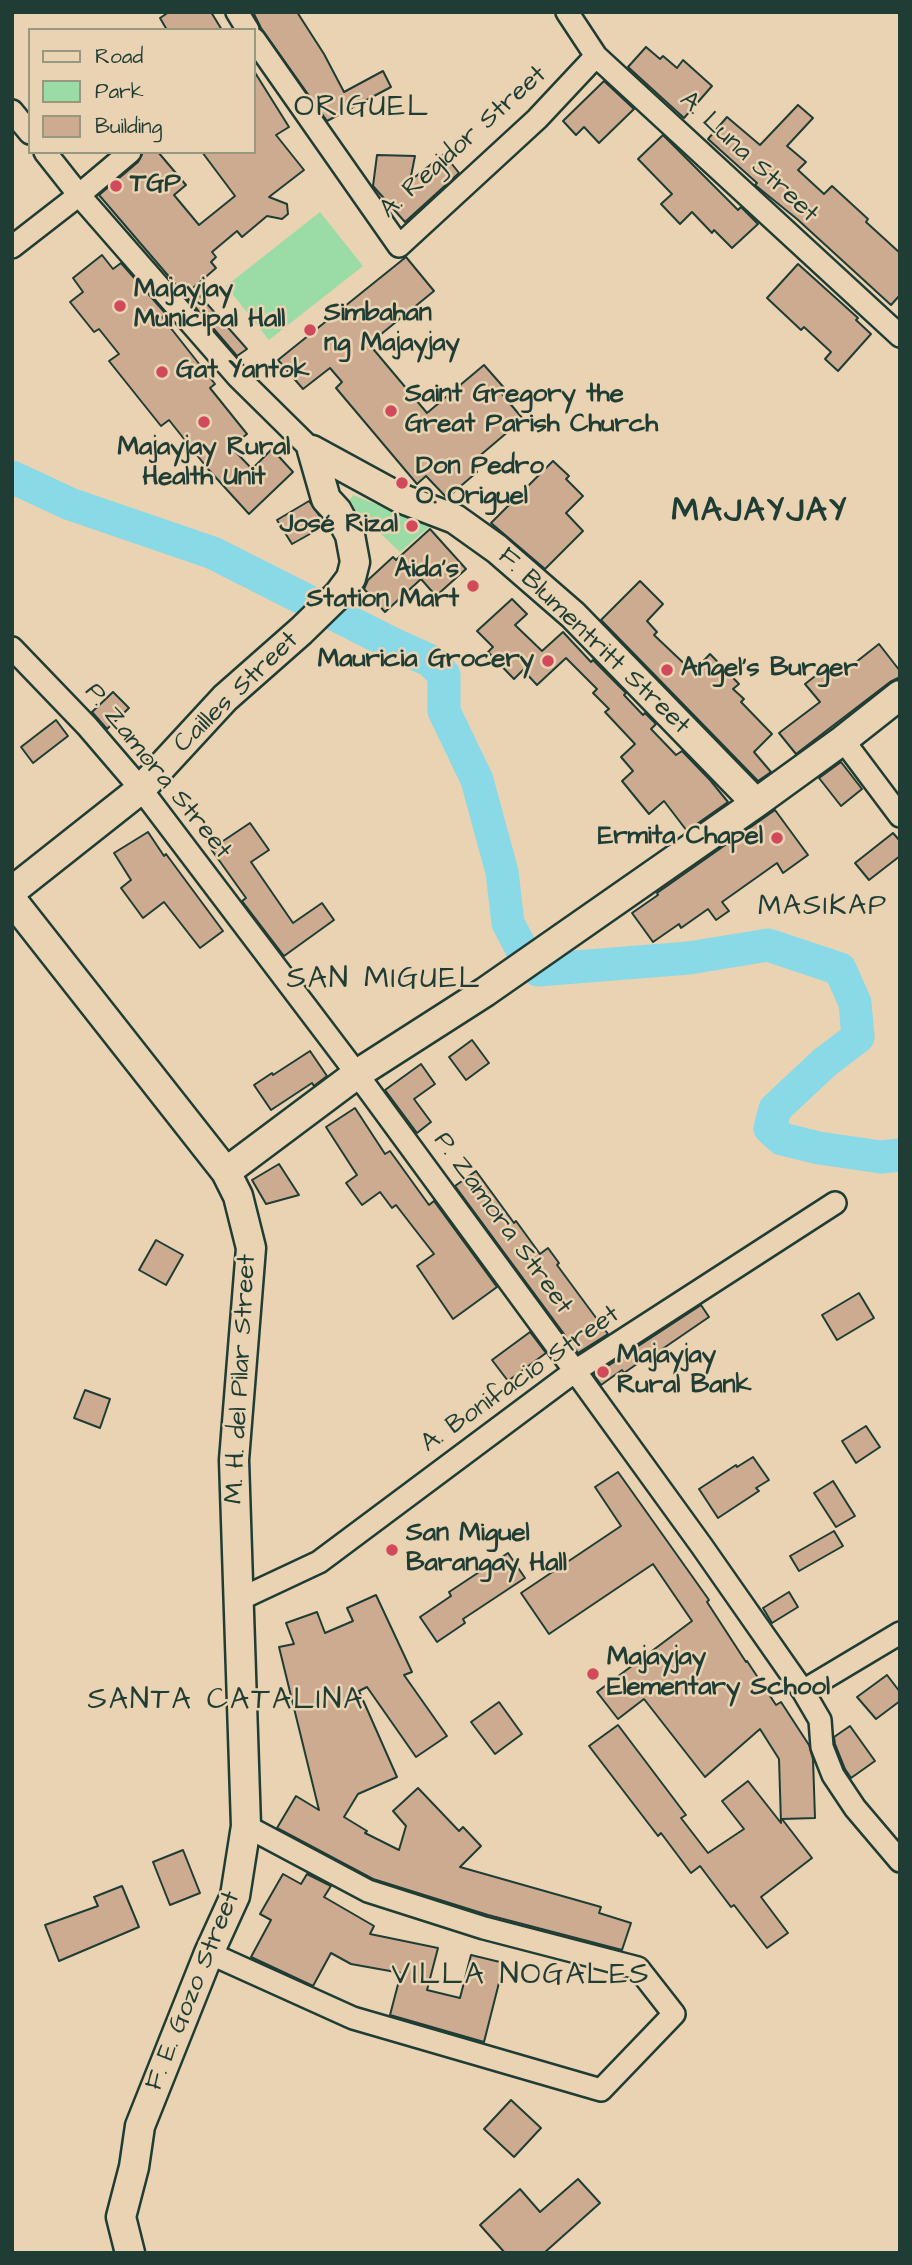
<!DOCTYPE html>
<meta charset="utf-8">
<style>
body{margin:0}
#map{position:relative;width:912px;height:2265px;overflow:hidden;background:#e9d3b2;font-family:"Architects Daughter",sans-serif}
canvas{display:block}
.frame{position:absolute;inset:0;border:14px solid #1f3d34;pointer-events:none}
.legend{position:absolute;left:28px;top:28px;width:228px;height:126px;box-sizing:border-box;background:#e9d3b2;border:2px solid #989780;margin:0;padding:9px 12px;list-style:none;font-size:21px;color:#1f3d34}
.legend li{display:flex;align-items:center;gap:14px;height:35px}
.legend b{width:35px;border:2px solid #989780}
</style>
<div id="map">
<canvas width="912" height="2265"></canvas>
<div class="frame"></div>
<ul class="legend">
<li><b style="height:9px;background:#e9d3b2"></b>Road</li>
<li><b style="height:19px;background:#9bdca6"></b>Park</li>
<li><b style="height:19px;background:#cdab90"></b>Building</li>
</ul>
</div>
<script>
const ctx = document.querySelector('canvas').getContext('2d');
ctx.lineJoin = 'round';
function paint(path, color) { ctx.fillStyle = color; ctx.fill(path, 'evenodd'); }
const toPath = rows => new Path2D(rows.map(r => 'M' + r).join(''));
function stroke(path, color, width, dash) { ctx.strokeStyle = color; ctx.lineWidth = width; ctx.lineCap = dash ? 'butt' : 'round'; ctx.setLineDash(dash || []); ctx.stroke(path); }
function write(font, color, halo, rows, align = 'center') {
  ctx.font = font + ' "Architects Daughter",sans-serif'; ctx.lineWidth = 5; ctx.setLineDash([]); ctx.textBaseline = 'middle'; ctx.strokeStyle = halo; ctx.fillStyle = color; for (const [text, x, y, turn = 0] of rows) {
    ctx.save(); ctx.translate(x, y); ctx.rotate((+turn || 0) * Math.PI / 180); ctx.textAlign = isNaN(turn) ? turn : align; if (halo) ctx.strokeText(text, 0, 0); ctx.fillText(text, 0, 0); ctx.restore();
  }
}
const green = toPath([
 [320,212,363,266,269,340,226,286],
 [353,495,430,526,400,552,348,503]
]);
const river = toPath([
 [12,477,70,504,213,553,391,643,431,661,444,675,444,711,477,780,502,872,508,923,523,952,538,970,689,958,768,945,840,969,855,1003,858,1037,824,1063,775,1109,770,1128,782,1139,819,1148,881,1157,900,1155]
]);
const building = toPath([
 [169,12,211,12,222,30,167,30,160,18,169,12],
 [253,12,297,12,324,54,344,92,383,71,391,87,327,121,261,28,253,12],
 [646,47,660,59,663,56,677,68,683,60,712,86,684,118,628,67,646,47],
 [254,71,289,127,276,135,304,170,269,197,287,204,288,214,282,219,267,216,242,237,237,231,212,252,216,257,211,262,216,268,193,288,247,349,237,356,99,195,138,162,143,152,158,152,186,185,174,195,199,225,235,196,202,152,254,152,254,71],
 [604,81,634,109,599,143,584,127,576,135,563,121,604,81],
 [798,105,813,118,787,146,806,162,798,170,824,194,832,186,868,219,866,222,900,253,900,295,891,305,797,219,755,185,757,183,708,139,727,117,760,145,798,105],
 [663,135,738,210,741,207,758,224,732,248,714,230,712,233,692,212,680,224,661,204,672,194,638,159,663,135],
 [444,154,459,173,405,222,373,186,377,155,415,156,410,181,444,154],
 [102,255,113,269,121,263,166,314,162,317,215,384,210,388,247,434,231,447,252,469,272,449,293,472,249,514,208,469,169,420,161,426,109,361,119,354,99,329,94,332,70,302,83,292,73,278,102,255],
 [406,257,434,291,369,344,427,413,484,365,506,390,502,394,523,419,470,464,477,472,447,498,426,476,417,484,336,388,342,382,330,368,303,389,278,360,406,257],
 [798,264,858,318,856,320,871,334,838,371,825,359,831,352,804,327,801,330,767,298,798,264],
 [553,461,569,476,566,479,583,496,566,513,583,531,545,569,491,523,553,461],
 [309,501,326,525,292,544,277,520,309,501],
 [430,529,466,569,436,596,421,579,385,612,364,589,368,580,393,557,396,560,430,529],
 [640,581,663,604,647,621,657,632,654,635,693,672,710,654,739,684,733,689,744,699,741,702,772,734,754,752,771,772,758,781,601,620,640,581],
 [512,599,527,614,515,625,542,651,563,632,591,662,593,660,626,693,624,695,643,715,645,713,656,724,651,729,676,755,682,751,710,780,728,802,687,831,664,801,649,814,622,781,633,771,621,757,635,744,605,712,609,709,593,693,597,689,566,658,537,685,523,670,514,679,488,652,493,647,477,631,512,599],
 [879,644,900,671,900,677,890,682,796,754,779,733,820,702,805,684,828,666,837,677,879,644],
 [113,692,129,708,107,729,92,712,113,692],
 [56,720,68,736,33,763,21,747,56,720],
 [841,762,862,789,841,806,819,778,841,762],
 [775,810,808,855,783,873,777,863,722,902,729,911,716,920,708,909,681,928,679,924,653,942,632,913,658,895,657,893,775,810],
 [250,823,269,850,251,862,293,923,322,903,334,920,284,956,242,901,246,898,211,849,250,823],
 [148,832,164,856,166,854,223,931,200,948,164,902,143,918,121,888,131,880,114,853,148,832],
 [893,833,900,841,900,856,869,880,855,863,893,833],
 [472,1040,489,1063,466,1080,449,1057,472,1040],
 [310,1051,327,1076,314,1086,312,1083,271,1110,254,1085,272,1073,273,1075,310,1051],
 [421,1064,435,1084,414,1099,431,1122,417,1133,385,1090,421,1064],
 [355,1108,385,1154,390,1151,429,1205,434,1201,497,1287,453,1319,417,1266,434,1254,413,1227,396,1205,392,1208,380,1192,362,1205,346,1183,357,1175,326,1127,355,1108],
 [279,1164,299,1195,266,1204,252,1180,279,1164],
 [476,1171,514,1223,516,1221,540,1254,548,1248,559,1263,557,1265,608,1334,578,1353,455,1186,476,1171],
 [156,1240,183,1255,166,1285,139,1270,156,1240],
 [859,1293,874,1318,837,1340,822,1315,859,1293],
 [701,1305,709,1317,655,1354,654,1352,624,1373,622,1370,601,1385,594,1375,701,1305],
 [530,1332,546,1353,508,1381,492,1360,530,1332],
 [85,1390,110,1399,100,1428,74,1418,85,1390],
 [866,1426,880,1447,856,1463,842,1441,866,1426],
 [753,1457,769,1480,756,1488,759,1491,718,1518,699,1489,736,1465,737,1467,753,1457],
 [618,1472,709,1600,707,1602,746,1662,747,1661,776,1705,781,1702,809,1745,813,1759,815,1818,782,1819,812,1858,761,1897,788,1933,767,1948,734,1905,731,1907,700,1866,691,1873,661,1833,658,1836,589,1746,618,1725,686,1815,681,1818,708,1853,744,1829,722,1801,748,1781,781,1823,779,1759,760,1729,705,1777,644,1699,618,1719,597,1692,692,1621,653,1564,549,1634,521,1593,621,1526,595,1487,618,1472],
 [833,1481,855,1516,836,1527,814,1493,833,1481],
 [834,1531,843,1546,799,1571,790,1556,834,1531],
 [508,1553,525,1578,463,1619,465,1623,437,1642,420,1617,451,1596,449,1592,508,1553],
 [789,1592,798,1607,772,1623,763,1608,789,1592],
 [376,1595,412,1672,404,1675,447,1736,416,1757,367,1687,359,1691,397,1777,358,1794,344,1817,367,1831,365,1833,399,1850,406,1826,393,1811,418,1788,459,1831,463,1827,481,1846,460,1867,601,1907,599,1913,631,1923,622,1950,488,1915,373,1879,277,1828,296,1796,319,1810,279,1647,294,1644,286,1623,317,1612,325,1633,353,1621,347,1608,376,1595],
 [887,1675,900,1692,900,1701,876,1719,857,1697,887,1675],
 [499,1702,522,1734,495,1754,471,1722,499,1702],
 [850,1726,875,1761,851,1778,845,1769,835,1744,834,1737,850,1726],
 [183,1850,200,1893,170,1905,153,1862,183,1850],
 [283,1874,301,1884,307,1874,331,1886,324,1897,374,1926,370,1934,438,1948,427,1990,460,1998,471,1955,504,1963,484,2042,390,2015,401,1973,351,1964,331,1953,313,1986,251,1957,271,1920,260,1914,283,1874],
 [122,1886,139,1927,59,1961,45,1925,98,1906,94,1897,122,1886],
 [511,2100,541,2128,514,2157,484,2129,511,2100],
 [578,2179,600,2203,544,2253,505,2253,480,2225,520,2189,540,2212,578,2179]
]);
const minor = toPath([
 [237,12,248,30],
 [567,12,596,56,900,336],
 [254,39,399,246,537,119,596,56],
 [12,111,30,133],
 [45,152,79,195,238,377,312,450],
 [12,247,79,195,130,152],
 [12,648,87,726,141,789,357,1074,575,1371,701,1545,803,1691,820,1720,822,1747,833,1775,855,1808,900,1861],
 [843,740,900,816],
 [238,1600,319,1562,575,1371,835,1203],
 [803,1691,900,1633],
 [209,1953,353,2018,601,2090,674,2014,638,1968,484,1928,368,1891,246,1826]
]);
const major = toPath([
 [312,450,400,498,455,519,497,549,573,615,756,803],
 [12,891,141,789,225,698,301,631,339,594,351,578,355,562,350,535,337,511,326,499,312,450],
 [12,900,226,1172,238,1196,251,1248,234,1460,246,1826,235,1896,209,1953,140,2126,134,2167,121,2217,130,2253],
 [226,1172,357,1074,485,992,756,803,843,740,900,695]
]);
const markers = [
 [116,186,7,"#d1495b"],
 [120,306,7,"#d1495b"],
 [310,330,7,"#d1495b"],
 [162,372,7,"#d1495b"],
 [391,411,7,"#d1495b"],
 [204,422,7,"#d1495b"],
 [402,483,7,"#d1495b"],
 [412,526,7,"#d1495b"],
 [473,586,7,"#d1495b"],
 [548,661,7,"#d1495b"],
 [667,670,7,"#d1495b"],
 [777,838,7,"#d1495b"],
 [603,1372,7,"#d1495b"],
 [392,1550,7,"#d1495b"],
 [593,1674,7,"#d1495b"]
];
const streetNames = [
 ["A. Regidor Street",464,143,-42],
 ["A. Luna Street",748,158,43],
 ["F. Blumentritt Street",593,642,44],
 ["Cailles Street",237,693,-44],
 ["P. Zamora Street",157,772,51],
 ["P. Zamora Street",502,1224,54],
 ["M. H. del Pilar Street",242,1379,-87],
 ["A. Bonifacio Street",521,1380,-35],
 ["F. E. Gozo Street",194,1991,-68]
];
const poiNames = [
 ["TGP",130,186],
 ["Majayjay",134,291],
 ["Municipal Hall",134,321],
 ["Simbahan",324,315],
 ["ng Majayjay",324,345],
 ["Gat Yantok",176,372],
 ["Saint Gregory the",405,396],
 ["Great Parish Church",405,426],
 ["Majayjay Rural",204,449,"center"],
 ["Health Unit",204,479,"center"],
 ["Don Pedro",416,468],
 ["O. Origuel",416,498],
 ["José Rizal",398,526,"right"],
 ["Aida's",459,571,"right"],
 ["Station Mart",459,601,"right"],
 ["Mauricia Grocery",534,661,"right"],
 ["Angel's Burger",681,670],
 ["Ermita Chapel",763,838,"right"],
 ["Majayjay",617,1357],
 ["Rural Bank",617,1387],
 ["San Miguel",406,1535],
 ["Barangay Hall",406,1565],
 ["Majayjay",607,1659],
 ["Elementary School",607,1689]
];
const neighbourhoodNames = [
 ["MASIKAP",823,908]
];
const quarterNames = [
 ["ORIGUEL",362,109],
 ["SAN MIGUEL",384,981],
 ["SANTA CATALINA",226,1702],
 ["VILLA NOGALES",521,1977]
];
const districtNames = [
 ["MAJAYJAY",760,513]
];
paint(green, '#9bdca6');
stroke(river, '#8ad9e7', 33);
paint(building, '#cdab90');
stroke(building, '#1f3d34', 2);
stroke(minor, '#1f3d34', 26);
stroke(major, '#1f3d34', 33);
stroke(minor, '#e9d3b2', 21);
stroke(major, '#e9d3b2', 28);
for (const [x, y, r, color] of markers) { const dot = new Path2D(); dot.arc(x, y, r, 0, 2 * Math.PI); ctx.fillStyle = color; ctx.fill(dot); stroke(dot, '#e9d3b2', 2.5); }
write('26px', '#1f3d34', '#e9d3b2', streetNames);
write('bold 26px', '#1f3d34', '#e9d3b2', poiNames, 'left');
ctx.letterSpacing = '2px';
write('28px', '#1f3d34', '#e9d3b2', neighbourhoodNames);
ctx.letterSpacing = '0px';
ctx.letterSpacing = '2px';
write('30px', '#1f3d34', '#e9d3b2', quarterNames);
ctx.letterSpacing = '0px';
ctx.letterSpacing = '2px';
write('bold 33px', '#1f3d34', '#e9d3b2', districtNames);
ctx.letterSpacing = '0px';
</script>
